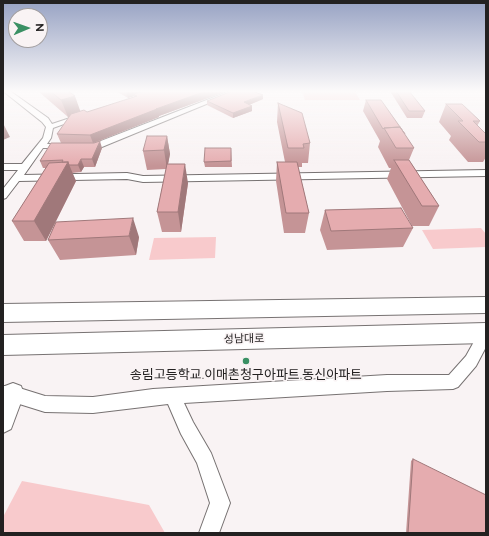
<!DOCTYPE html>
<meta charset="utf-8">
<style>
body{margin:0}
#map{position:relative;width:489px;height:536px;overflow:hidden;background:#f9f3f4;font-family:Raleway,sans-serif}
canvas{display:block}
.frame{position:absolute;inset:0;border:4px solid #232121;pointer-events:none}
.north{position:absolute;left:8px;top:8px;width:40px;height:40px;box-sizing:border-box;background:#f9f3f4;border:1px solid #a39fa0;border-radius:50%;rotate:88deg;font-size:11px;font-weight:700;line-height:16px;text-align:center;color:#232121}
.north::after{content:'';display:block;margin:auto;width:14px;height:18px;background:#3a9064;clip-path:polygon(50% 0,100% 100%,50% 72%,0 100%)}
</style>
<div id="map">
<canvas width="489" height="536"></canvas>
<div class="frame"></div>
<div class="north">N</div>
</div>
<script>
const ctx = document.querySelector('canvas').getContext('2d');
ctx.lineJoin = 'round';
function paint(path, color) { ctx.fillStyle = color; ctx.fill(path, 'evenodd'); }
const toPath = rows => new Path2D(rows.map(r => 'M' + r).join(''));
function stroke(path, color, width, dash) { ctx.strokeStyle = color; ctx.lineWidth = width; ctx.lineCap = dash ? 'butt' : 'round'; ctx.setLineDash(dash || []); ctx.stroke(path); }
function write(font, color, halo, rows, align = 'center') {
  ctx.font = font + ' Raleway,"Noto Sans KR",sans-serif'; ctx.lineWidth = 3; ctx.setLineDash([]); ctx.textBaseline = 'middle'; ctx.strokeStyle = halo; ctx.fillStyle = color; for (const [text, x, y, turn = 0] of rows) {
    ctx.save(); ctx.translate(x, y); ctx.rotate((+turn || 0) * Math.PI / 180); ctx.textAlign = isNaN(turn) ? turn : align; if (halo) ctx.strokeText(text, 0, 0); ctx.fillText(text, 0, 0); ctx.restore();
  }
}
const green = toPath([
 [302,91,355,91,360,100,305,100],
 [481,228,486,234,486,247,433,249,422,230],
 [216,237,215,258,149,260,154,238],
 [22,481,149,505,165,533,3,533,3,517]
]);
const street = toPath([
 [3,91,10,91,48,118,52,124,82,114,86,116,53,128,51,138,47,144,65,144,69,146,65,148,43,148,24,175,127,173,143,176,486,170,486,176,143,182,127,179,19,181,6,198,3,199,3,189,18,170,3,170,3,164,22,164,43,138,46,127,42,122,3,91],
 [230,91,238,91,97,149,85,148,81,146,85,144,93,144,230,91],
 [486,327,486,347,476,366,458,387,453,389,387,391,184,403,193,422,211,453,230,503,219,533,199,533,210,503,197,463,181,434,168,404,93,413,45,412,13,402,3,402,3,386,13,386,45,396,93,397,153,389,387,375,449,375,466,356,481,329,486,327]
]);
const secondary = toPath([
 [13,383,21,386,24,394,11,429,3,433,3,391,5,386,13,383]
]);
const primary = toPath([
 [486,297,486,313,3,322,3,304,486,297],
 [486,323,486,343,3,355,3,335,486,323]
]);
const wall = toPath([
 [38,91,68,91,80,111,87,112,134,97,134,96,128,98,116,91,227,91,159,116,159,117,94,143,102,148,95,167,84,167,81,172,72,173,76,181,46,241,24,241,12,221,46,168,43,168,40,161,76,143,61,143,57,134,69,117,68,117],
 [390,91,409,91,425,111,422,118,407,118],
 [263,99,249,105,252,111,233,118,207,105,207,101],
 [366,100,414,148,409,160,439,206,429,226,412,226,387,179,391,168,389,168,378,147,380,141,363,111],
 [278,103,310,143,308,163,302,163,302,167,298,167,309,213,305,233,284,233,276,181,277,162,285,162,277,122],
 [446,104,480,121,477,126,486,134,486,157,483,162,468,162,449,140,451,136,439,122],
 [167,136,170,154,168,164,188,183,181,232,162,232,157,212,166,169,147,170,143,151],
 [231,148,232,167,205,167,204,162],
 [325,210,413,228,403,247,327,250,320,230],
 [56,222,139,237,136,255,60,260,48,240],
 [413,459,486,533,406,533,411,461]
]);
const shadedWall = toPath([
 [126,91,150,91,133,94,134,96,128,98],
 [206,91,227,91,159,116,159,117,93,143,90,135,156,109],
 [263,95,263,99,244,107,244,102],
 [75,96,81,113,68,117,61,100],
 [252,106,252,111,233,118,233,113],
 [3,123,10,137,3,140],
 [167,136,170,154,167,169,164,150],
 [100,141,102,148,95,167,92,159],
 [81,159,84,167,81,172,78,165],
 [68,162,76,181,46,241,34,221],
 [185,164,188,183,181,232,178,212],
 [133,218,139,237,136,255,129,236]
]);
const building = toPath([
 [50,91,68,91,75,96,61,100,50,91],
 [145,91,206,91,156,109,157,109,90,135,57,134,71,114,84,110,87,112,137,96,133,94,145,91],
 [232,91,252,91,263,95,244,102,252,106,233,113,207,101,232,91],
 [396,91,409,91,425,111,409,111,396,91],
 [366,100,381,100,405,134,400,127,384,128,383,129,366,100],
 [278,103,302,113,310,143,303,144,304,148,288,148,278,103],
 [446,104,462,104,480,121,473,121,486,134,486,142,479,142,458,121,463,121,446,104],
 [400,127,414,148,396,148,384,128,400,127],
 [147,136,167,136,164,150,143,151,147,136],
 [100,141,92,159,81,159,78,165,69,165,68,162,62,162,63,160,40,161,51,143,94,143,100,141],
 [205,148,231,148,231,161,204,162,205,148],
 [394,160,409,160,439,206,422,206,394,160],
 [68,162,34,221,12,221,49,163,68,162],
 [277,162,297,162,309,213,286,213,277,162],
 [167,164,185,164,178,212,157,212,167,164],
 [401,208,413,228,331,231,325,210,401,208],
 [133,218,129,236,48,240,56,222,133,218],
 [413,459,486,495,486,533,408,533,413,459]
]);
const markers = [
 [246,361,4,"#3a9064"]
];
const streetNames = [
 ["성남대로",244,339,-1]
];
const nearPoinames = [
 ["송림고등학교.이매촌청구아파트.동신아파트",246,375]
];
paint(green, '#f8cacc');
stroke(street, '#777272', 2);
stroke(secondary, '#777272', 2);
stroke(primary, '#777272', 2);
paint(street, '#fff');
paint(secondary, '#fff');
paint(primary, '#fff');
paint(wall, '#c59496');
paint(shadedWall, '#a0787a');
paint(building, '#e5acaf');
stroke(building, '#a0787a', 1);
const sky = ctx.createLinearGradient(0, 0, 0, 166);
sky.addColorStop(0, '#97a2c3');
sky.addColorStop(0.55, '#fcfafa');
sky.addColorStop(1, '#fcfafa00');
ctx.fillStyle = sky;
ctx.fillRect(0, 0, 489, 166);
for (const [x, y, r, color] of markers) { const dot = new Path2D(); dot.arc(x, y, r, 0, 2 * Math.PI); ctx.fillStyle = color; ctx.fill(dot); stroke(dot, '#f9f3f4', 1.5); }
write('11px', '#232121', '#f9f3f4', streetNames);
write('13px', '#232121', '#f9f3f4', nearPoinames);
</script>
